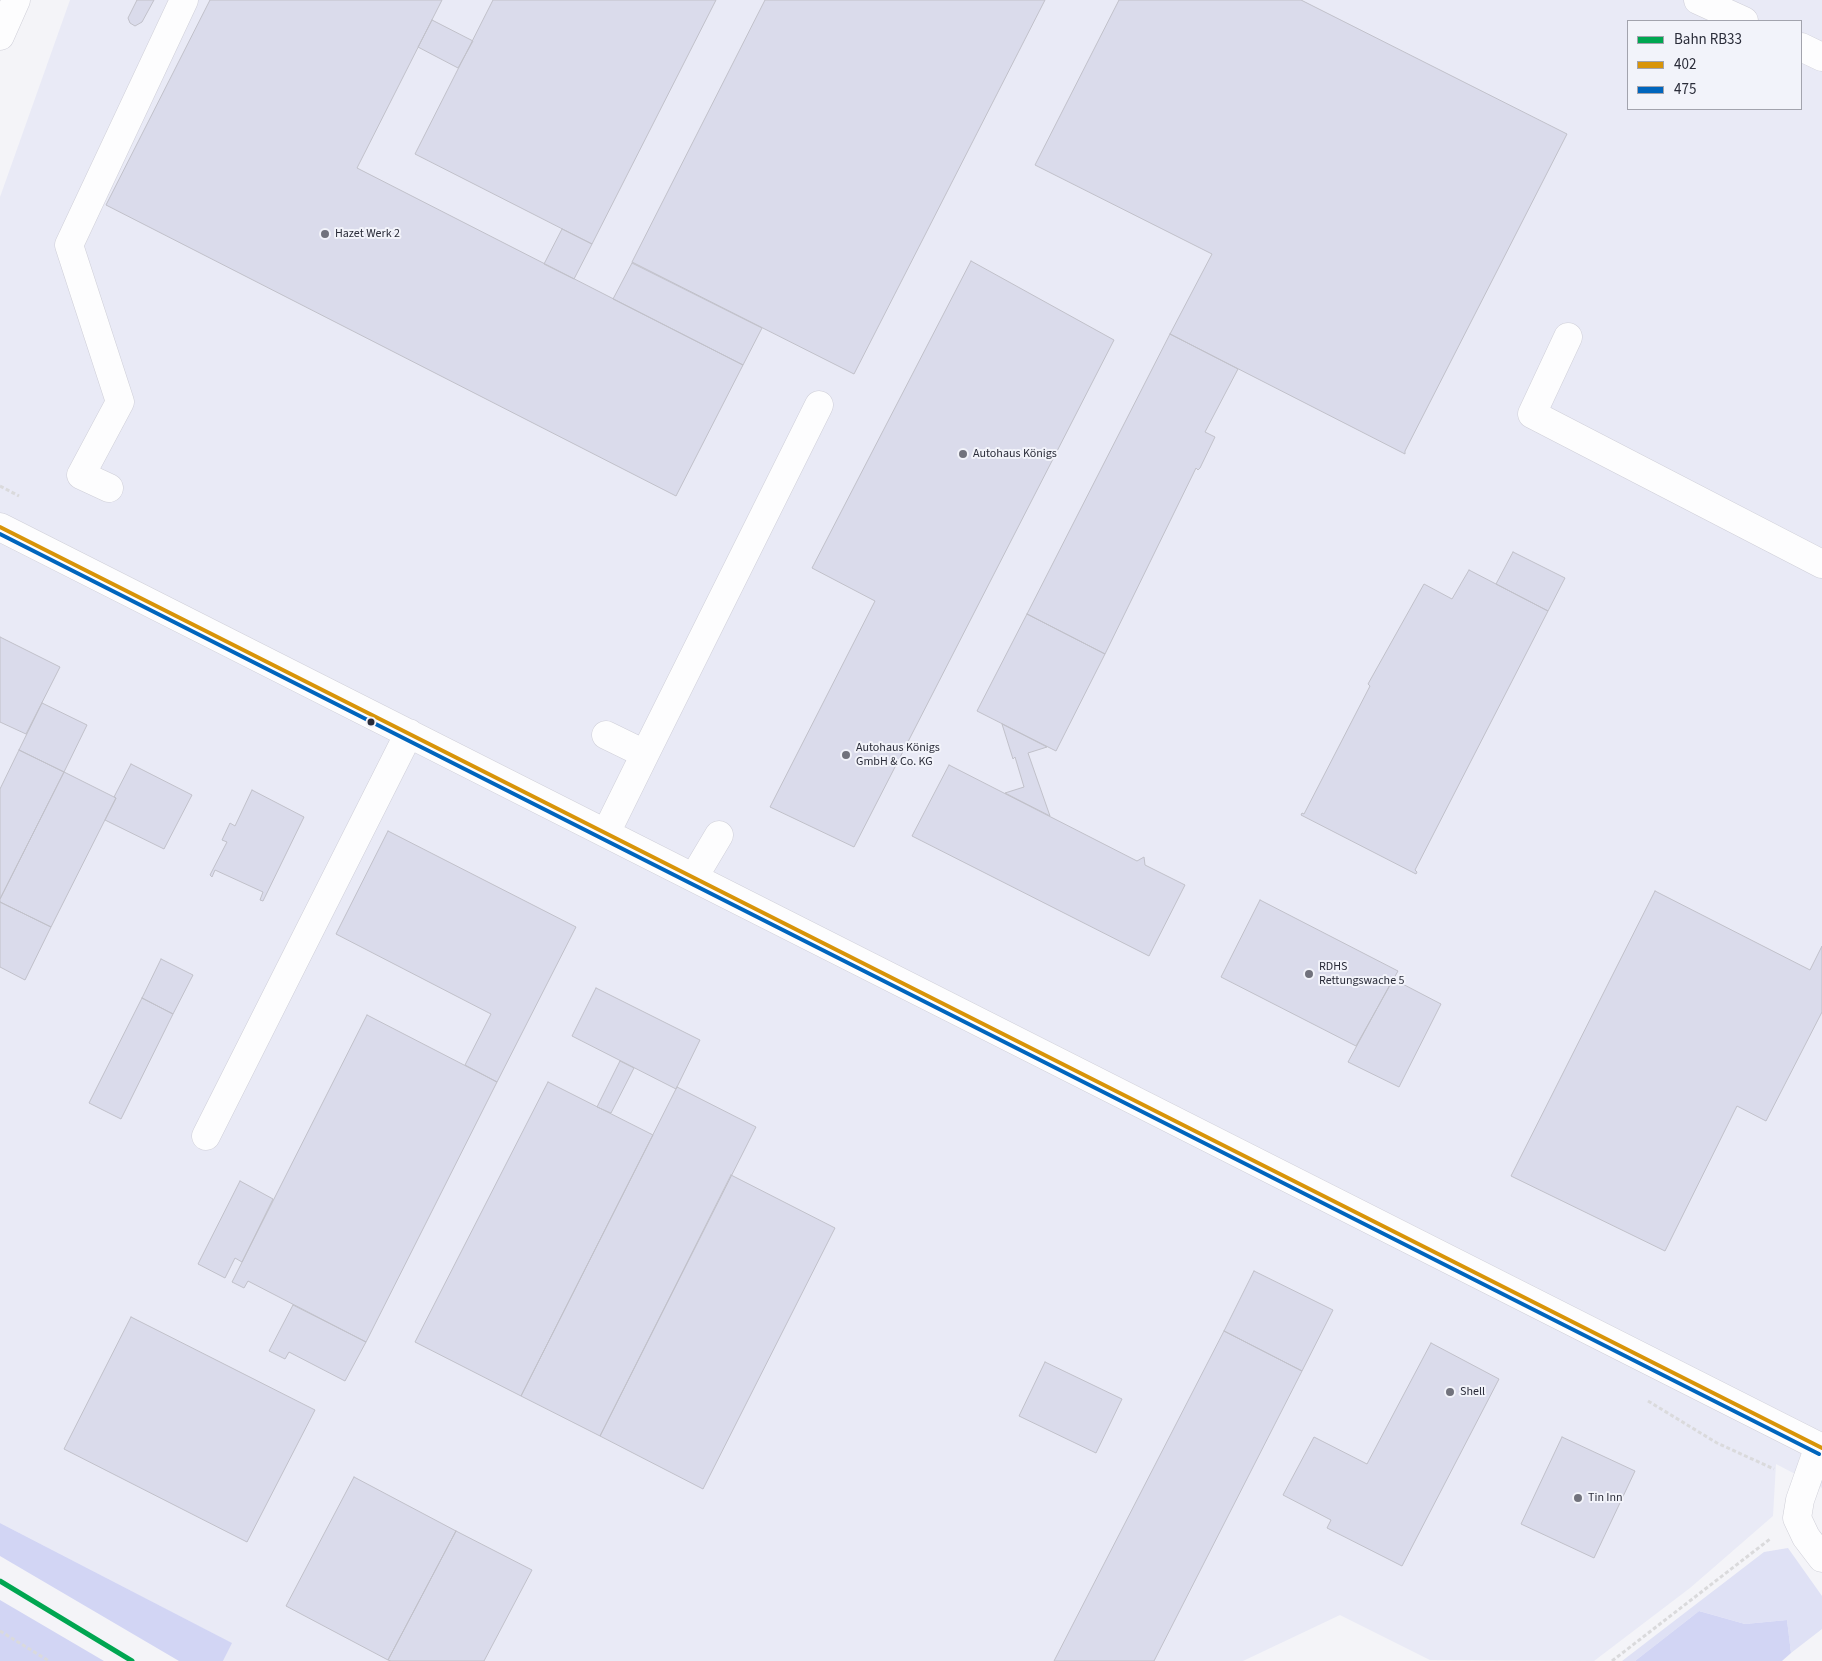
<!DOCTYPE html>
<meta charset="utf-8">
<style>
body{margin:0}
#map{position:relative;width:1822px;height:1661px;overflow:hidden;background:#f4f4f8;font-family:"Source Sans 3",sans-serif}
canvas{display:block}
.legend{position:absolute;left:1627px;top:20px;width:175px;height:90px;box-sizing:border-box;background:#f2f3fa;border:1px solid #a2a3ad;margin:0;padding:6px 9px;list-style:none;font-size:15px;color:#2a2c39}
.legend li{display:flex;align-items:center;gap:10px;height:25px}
.legend b{width:25px;border:1px solid #a2a3ad}
</style>
<div id="map">
<canvas width="1822" height="1661"></canvas>
<ul class="legend">
<li><b style="height:6px;background:#00a651"></b>Bahn RB33</li>
<li><b style="height:6px;background:#d89409"></b>402</li>
<li><b style="height:6px;background:#0065bd"></b>475</li>
</ul>
</div>
<script>
const ctx = document.querySelector('canvas').getContext('2d');
ctx.lineJoin = 'round';
function paint(path, color) { ctx.fillStyle = color; ctx.fill(path, 'evenodd'); }
const toPath = rows => new Path2D(rows.map(r => 'M' + r).join(''));
function stroke(path, color, width, dash) { ctx.strokeStyle = color; ctx.lineWidth = width; ctx.lineCap = dash ? 'butt' : 'round'; ctx.setLineDash(dash || []); ctx.stroke(path); }
function write(font, color, halo, rows, align = 'center') {
  ctx.font = font + ' "Source Sans 3",sans-serif'; ctx.lineWidth = 4; ctx.setLineDash([]); ctx.textBaseline = 'middle'; ctx.strokeStyle = halo; ctx.fillStyle = color; for (const [text, x, y, turn = 0] of rows) {
    ctx.save(); ctx.translate(x, y); ctx.rotate((+turn || 0) * Math.PI / 180); ctx.textAlign = isNaN(turn) ? turn : align; if (halo) ctx.strokeText(text, 0, 0); ctx.fillText(text, 0, 0); ctx.restore();
  }
}
const built = toPath([
 [70,0,1822,0,1822,1488,1776,1464,1773,1516,1690,1588,1594,1661,1430,1660,1340,1615,1243,1661,223,1661,231,1643,0,1523,0,197],
 [1628,21,1801,21,1801,109,1628,109]
]);
const green = toPath([
 [1788,1548,1822,1596,1822,1629,1791,1653,1787,1620,1745,1624,1699,1611,1635,1661,1622,1661,1764,1552]
]);
const forest = toPath([
 [0,1523,232,1643,223,1661,179,1661,0,1556],
 [0,1600,104,1661,0,1661],
 [1699,1611,1745,1624,1787,1620,1791,1653,1782,1661,1635,1661]
]);
const building = toPath([
 [137,0,154,0,142,22,135,26,130,23,128,18,137,0],
 [210,0,442,0,357,168,743,365,676,496,106,205,210,0],
 [493,0,716,0,592,244,415,154,493,0],
 [765,0,1045,0,854,374,632,262,765,0],
 [1119,0,1301,0,1567,134,1405,451,1405,454,1170,334,1212,254,1035,165,1119,0],
 [432,20,473,41,458,68,418,47,432,20],
 [562,229,592,244,574,279,544,264,562,229],
 [971,261,1114,340,854,847,770,807,875,601,812,568,971,261],
 [632,263,762,328,743,365,613,299,632,263],
 [1170,334,1238,369,1205,432,1215,437,1200,468,1198,470,1196,468,1105,654,1027,614,1170,334],
 [1513,552,1565,578,1548,611,1496,584,1513,552],
 [1469,570,1548,611,1415,870,1417,872,1416,874,1301,815,1302,813,1304,814,1370,686,1368,684,1424,584,1452,599,1469,570],
 [1027,614,1105,654,1056,751,977,711,1027,614],
 [0,637,60,667,26,734,0,722,0,637],
 [42,703,87,725,64,772,19,750,42,703],
 [1002,724,1047,747,1028,753,1050,816,1005,793,1024,787,1015,757,1013,759,1002,724],
 [19,750,64,772,0,899,0,789,19,750],
 [131,764,192,795,164,849,105,820,116,798,114,797,131,764],
 [949,765,1137,861,1144,857,1145,865,1185,885,1149,956,912,836,949,765],
 [64,772,116,798,51,927,0,902,0,899,64,772],
 [252,790,304,817,263,901,260,900,263,892,215,870,212,877,210,875,227,842,222,840,230,823,235,826,252,790],
 [388,831,576,927,497,1082,465,1065,491,1014,336,934,388,831],
 [1655,891,1810,970,1822,946,1822,1012,1766,1121,1737,1106,1665,1251,1511,1176,1655,891],
 [1260,900,1398,971,1356,1046,1221,977,1260,900],
 [0,902,51,927,25,980,0,967,0,902],
 [161,959,193,975,173,1014,142,998,161,959],
 [1393,979,1441,1004,1399,1087,1348,1062,1393,979],
 [596,988,700,1040,676,1089,572,1036,596,988],
 [142,998,173,1014,121,1119,89,1103,142,998],
 [367,1015,497,1082,366,1342,248,1281,244,1288,232,1282,367,1015],
 [620,1061,634,1068,611,1113,597,1107,620,1061],
 [548,1082,653,1135,521,1396,415,1342,548,1082],
 [677,1087,756,1127,600,1436,521,1396,677,1087],
 [731,1175,835,1228,703,1489,600,1436,731,1175],
 [240,1181,273,1199,242,1262,235,1258,225,1278,198,1264,240,1181],
 [1254,1271,1333,1310,1302,1371,1224,1331,1254,1271],
 [293,1305,366,1342,345,1381,289,1352,285,1359,269,1351,293,1305],
 [131,1317,315,1410,247,1542,64,1449,131,1317],
 [1224,1331,1302,1371,1154,1661,1054,1661,1224,1331],
 [1431,1343,1499,1379,1402,1566,1327,1528,1331,1520,1283,1495,1314,1437,1367,1464,1431,1343],
 [1045,1362,1122,1399,1096,1453,1019,1416,1045,1362],
 [1562,1437,1635,1471,1594,1558,1521,1524,1562,1437],
 [354,1477,456,1531,388,1660,286,1606,354,1477],
 [456,1531,532,1570,484,1661,391,1661,388,1660,456,1531]
]);
const path = toPath([
 [0,486,19,496],
 [1648,1401,1717,1443,1774,1469],
 [0,1631,49,1661],
 [1612,1661,1770,1539]
]);
const minor = toPath([
 [1698,0,1744,21],
 [0,36,16,0],
 [1801,47,1822,57],
 [1568,337,1532,414,1822,564],
 [109,488,81,475,120,402,69,245,184,0],
 [0,527,1822,1448],
 [645,754,819,405],
 [606,833,645,754,606,735],
 [694,877,719,835],
 [206,1136,409,733],
 [1819,1446,1800,1500,1797,1518,1806,1537,1822,1558]
]);
const bus1 = toPath([
 [0,527,1822,1448]
]);
const bus2 = toPath([
 [0,534,1819,1454]
]);
const rail1 = toPath([
 [0,1581,132,1661]
]);
const markers = [
 [325,234,5,"#71727c"],
 [963,454,5,"#71727c"],
 [371,722,4.5,"#2a2c39"],
 [846,755,5,"#71727c"],
 [1309,974,5,"#71727c"],
 [1450,1392,5,"#71727c"],
 [1578,1498,5,"#71727c"]
];
const poiNames = [
 ["Hazet Werk 2",335,234],
 ["Autohaus Königs",973,454],
 ["Autohaus Königs",856,748],
 ["GmbH & Co. KG",856,762],
 ["RDHS",1319,967],
 ["Rettungswache 5",1319,981],
 ["Shell",1460,1392],
 ["Tin Inn",1588,1498]
];
paint(built, '#e9eaf6');
paint(green, '#dfe1f5');
paint(forest, '#d2d5f4');
paint(building, '#dadbeb');
stroke(building, '#c1c1ca', 1);
stroke(minor, '#cfcfd8', 29);
stroke(path, '#dadadc', 3, [4, 2.5]);
stroke(minor, '#fdfdfe', 28);
stroke(bus1, '#d89409', 4);
stroke(bus2, '#0065bd', 4);
stroke(rail1, '#00a651', 5);
for (const [x, y, r, color] of markers) { const dot = new Path2D(); dot.arc(x, y, r, 0, 2 * Math.PI); ctx.fillStyle = color; ctx.fill(dot); stroke(dot, '#f2f3fa', 2); }
write('12px', '#2a2c39', '#f2f3fa', poiNames, 'left');
</script>
